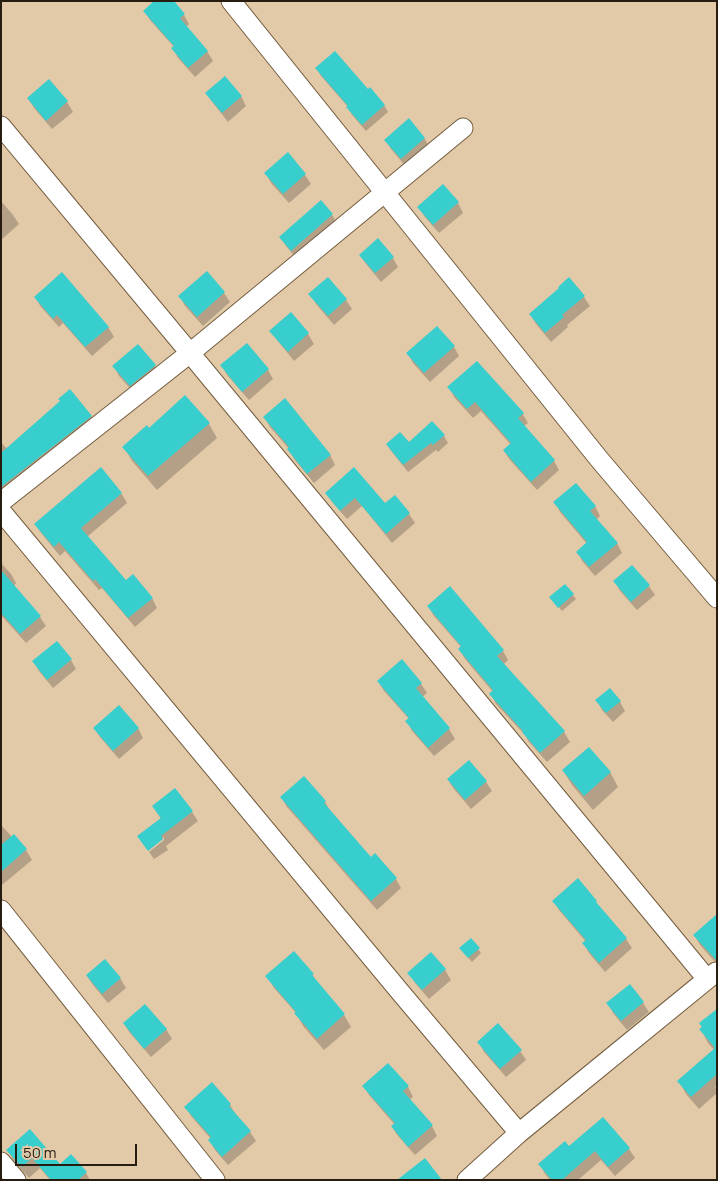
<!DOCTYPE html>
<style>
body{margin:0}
#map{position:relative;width:718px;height:1181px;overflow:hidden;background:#e2c9a8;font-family:Manrope,sans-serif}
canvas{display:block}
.frame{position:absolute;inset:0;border:2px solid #261c10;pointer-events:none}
.scale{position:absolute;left:15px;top:1144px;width:122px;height:22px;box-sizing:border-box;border:2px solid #261c10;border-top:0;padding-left:6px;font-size:15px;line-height:18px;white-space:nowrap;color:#261c10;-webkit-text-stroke:4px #e2c9a8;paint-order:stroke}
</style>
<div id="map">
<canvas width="718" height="1181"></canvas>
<div class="frame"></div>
<div class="scale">50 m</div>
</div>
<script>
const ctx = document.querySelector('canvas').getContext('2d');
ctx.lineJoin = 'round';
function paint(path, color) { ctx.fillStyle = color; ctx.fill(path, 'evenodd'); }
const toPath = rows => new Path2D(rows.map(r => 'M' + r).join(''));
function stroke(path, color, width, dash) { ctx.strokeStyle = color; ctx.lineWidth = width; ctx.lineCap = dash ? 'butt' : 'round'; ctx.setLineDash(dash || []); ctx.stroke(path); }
const shadow = toPath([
 [145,11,184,15,189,24,186,27,207,51,213,61,195,77,178,58,173,48,174,47,150,20],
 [317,69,368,90,384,105,388,112,366,131,352,115,348,107,321,76],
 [49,81,67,102,73,112,52,129,34,108,28,98],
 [207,94,241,96,246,106,228,122,213,103],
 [424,138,430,148,407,168,391,149,386,140],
 [266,173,305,175,311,184,289,203,271,183],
 [1,201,13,215,19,224,1,240],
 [321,202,332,215,338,224,297,259,286,246,281,237],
 [458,203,463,213,439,233,424,216,419,207],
 [360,255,393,258,398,267,381,282,366,264],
 [207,273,224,293,230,302,203,326,185,306,180,296],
 [328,279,346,300,352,309,334,325,316,304,310,294],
 [569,279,584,297,590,306,567,325,568,327,551,342,536,324,530,314,560,289],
 [35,297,108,327,114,337,92,356,63,323,59,327,41,307],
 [291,314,308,334,314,344,294,361,277,340,271,331],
 [138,346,155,366,161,375,136,395,119,376,114,366],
 [454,347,459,356,430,382,413,363,408,353],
 [222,366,268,370,273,379,249,400,227,375],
 [449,387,522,413,528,423,524,426,554,461,559,470,537,490,510,460,504,451,511,445,481,411,473,418,454,397],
 [91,416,98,427,10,496,1,486,1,442,7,449],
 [264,417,330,455,335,465,314,483,294,459,289,449,270,427],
 [209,424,217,438,157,490,132,461,124,447,149,430],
 [444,436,448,443,438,452,436,450,408,472,392,452,387,445,409,444],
 [354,469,385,505,395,496,409,514,415,523,392,543,362,506,347,519,332,502,326,493],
 [121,493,127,503,87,537,126,582,152,598,157,608,135,627,102,588,99,590,65,551,60,556,41,533,35,524],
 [555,502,595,506,600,516,596,520,617,543,622,553,595,576,583,562,577,552,587,544,560,512],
 [1,563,11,574,16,583,14,586,40,617,46,626,26,643,1,615],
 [615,581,649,586,655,595,637,610,620,591],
 [565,585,576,599,562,611,554,602],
 [428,606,503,651,508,660,504,664,564,732,570,742,547,762,529,742,525,735,496,704,491,694,493,692,465,659,459,649,461,647,434,616],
 [71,660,76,669,53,688,39,671,34,662],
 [378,681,421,684,427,693,422,697,449,729,455,739,434,756,412,731,407,721,409,719,384,691],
 [597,700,620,702,625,711,613,722,602,710],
 [94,728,138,728,143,738,119,759,100,737],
 [563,770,610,772,618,787,593,810,572,785],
 [304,778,325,802,331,812,371,859,396,879,401,888,377,910,287,807,281,797],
 [448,780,486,782,492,791,471,809,454,789],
 [153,806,192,812,198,821,166,846,168,850,154,859,149,852,164,840,164,837,147,850,161,819],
 [1,825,12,837,14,836,26,850,32,860,2,885,1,884],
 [577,880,626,939,632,948,605,972,589,953,584,944,586,942,559,910,554,901],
 [717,916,717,964,700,945,695,936],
 [471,940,481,953,472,962,463,952],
 [431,954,445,970,451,980,429,999,415,983,409,973],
 [313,975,318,985,344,1015,351,1027,324,1050,303,1026,296,1013,274,988,267,976],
 [87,976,120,978,126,988,108,1003,93,985],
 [630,986,643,1003,649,1012,627,1030,613,1013,608,1003],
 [717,1012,717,1085,715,1087,717,1090,717,1093,699,1109,686,1094,679,1081,714,1050,708,1043,701,1029],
 [124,1024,166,1029,172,1039,151,1057,130,1033],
 [479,1042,520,1051,526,1060,506,1077,484,1052],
 [388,1064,408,1087,413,1097,409,1100,432,1126,437,1136,415,1155,398,1136,392,1127,395,1125,369,1095,364,1086],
 [230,1105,236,1115,250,1132,256,1141,228,1165,215,1150,209,1140,211,1139,191,1116,186,1107],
 [603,1119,629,1149,635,1158,615,1176,601,1160,578,1180,550,1180,545,1174,540,1164,569,1148],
 [8,1150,86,1173,90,1180,50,1180,40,1168,29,1178,14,1161]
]);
const building = toPath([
 [154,1,174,1,185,14,180,18,208,51,188,68,171,48,174,46,143,11],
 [335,51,368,89,370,87,385,105,362,125,346,107,348,106,315,68],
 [225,76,242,96,222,113,205,93],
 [49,79,68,101,46,121,27,98],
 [409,118,425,138,401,159,384,140],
 [288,152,306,174,283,194,264,173],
 [443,184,459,202,433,225,417,207],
 [321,200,333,214,291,251,279,237],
 [378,238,394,257,375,273,359,255],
 [207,271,225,292,197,317,178,296],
 [62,272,109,327,85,347,57,315,53,319,34,297],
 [328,277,347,299,328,316,308,294],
 [569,277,585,296,562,315,564,317,545,333,529,314,559,288,558,287],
 [291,312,309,333,288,352,269,331],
 [437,326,455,346,424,373,406,353],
 [247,343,269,369,242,392,220,365],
 [138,344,156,365,130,386,112,366],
 [477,361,524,413,518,418,555,460,531,482,503,450,511,443,475,402,467,409,447,387],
 [70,389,92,416,1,487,1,453,60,401,58,399],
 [185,395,210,423,148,476,122,447,147,425,149,428],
 [285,398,331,455,307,474,287,449,289,447,263,417],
 [432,421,445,435,433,445,431,443,403,465,386,444,400,432,409,442],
 [101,467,122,493,81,528,126,580,133,574,153,598,128,618,95,579,93,581,59,542,54,547,34,524],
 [354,467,385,503,395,495,410,513,386,534,355,498,340,511,325,493],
 [576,483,596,506,590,511,618,543,589,567,576,552,587,542,553,502],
 [632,565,650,585,631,602,613,581],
 [1,570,41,616,20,634,1,613],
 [565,584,574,594,558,608,549,597],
 [450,586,504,650,497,656,565,731,540,753,522,732,523,731,489,694,493,690,458,649,461,646,427,606],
 [57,641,72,659,47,680,32,661],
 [402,659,422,683,416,688,450,728,428,748,405,721,409,718,377,681],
 [610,688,621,701,606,713,595,700],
 [119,705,139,728,113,751,93,728],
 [589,747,611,772,584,796,562,770],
 [469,760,487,781,465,800,447,779],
 [304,776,326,801,324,803,371,857,375,853,397,878,371,901,280,797],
 [175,788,193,811,161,836,163,839,148,851,137,836,161,818,152,806],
 [14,834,27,849,1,872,1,845],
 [578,878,597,901,596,902,627,938,599,963,582,943,586,940,552,901],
 [717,914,717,961,693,935],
 [471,938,480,948,468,958,459,948],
 [294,951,314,974,312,975,345,1014,317,1039,294,1013,296,1012,265,976],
 [431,952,446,969,422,990,407,973],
 [105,959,121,978,102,994,86,975],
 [630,984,644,1002,621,1021,606,1003],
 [145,1004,167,1029,144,1049,123,1023],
 [717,1009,717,1074,691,1097,677,1081,715,1048,699,1029,702,1027,699,1023],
 [498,1023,522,1050,500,1069,477,1042],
 [388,1063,409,1086,403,1091,433,1125,408,1147,391,1126,395,1123,362,1086],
 [212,1082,231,1104,229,1106,251,1131,222,1157,208,1140,211,1137,184,1107],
 [603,1117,630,1148,608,1167,595,1151,562,1180,552,1180,538,1164,565,1141,569,1146],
 [30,1129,60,1164,71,1154,87,1172,78,1180,51,1180,32,1158,22,1167,6,1150],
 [425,1158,442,1180,397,1180]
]);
const street = toPath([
 [231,1,599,459,717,598],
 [1,126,190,353,707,979],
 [1,502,190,353,463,128],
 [1,511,401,993,519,1133],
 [1,910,215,1180],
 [1,1162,16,1180],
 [467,1180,519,1133,716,972]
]);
paint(shadow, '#0003');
paint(building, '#37cecd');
stroke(street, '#735d3f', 21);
stroke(street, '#fff', 19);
</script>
